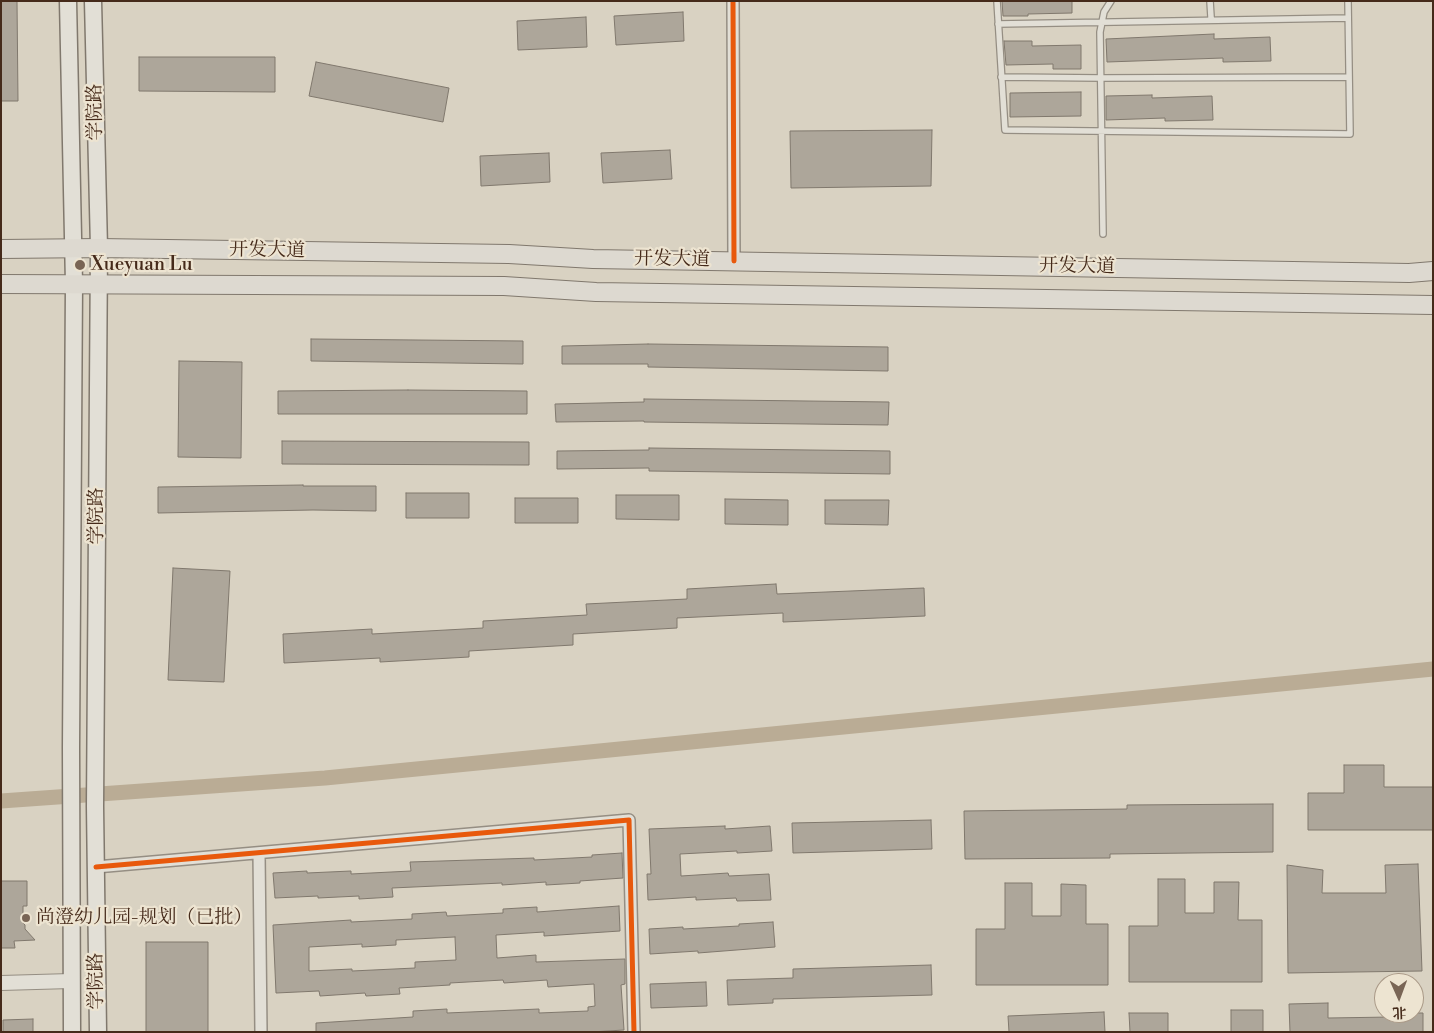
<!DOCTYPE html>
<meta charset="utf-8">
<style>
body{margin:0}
#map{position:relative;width:1434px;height:1033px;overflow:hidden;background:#d9d2c2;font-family:"Libre Bodoni","Noto Serif SC",serif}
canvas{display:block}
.frame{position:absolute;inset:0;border:2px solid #452a1a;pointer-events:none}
.north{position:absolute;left:1374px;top:973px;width:50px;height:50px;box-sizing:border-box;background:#ede4d1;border:1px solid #aa9a88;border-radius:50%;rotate:178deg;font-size:14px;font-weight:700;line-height:20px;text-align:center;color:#452a1a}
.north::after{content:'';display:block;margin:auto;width:18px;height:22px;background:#796555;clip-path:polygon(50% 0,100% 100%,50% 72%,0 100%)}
</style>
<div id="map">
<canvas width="1434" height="1033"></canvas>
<div class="frame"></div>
<div class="north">北</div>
</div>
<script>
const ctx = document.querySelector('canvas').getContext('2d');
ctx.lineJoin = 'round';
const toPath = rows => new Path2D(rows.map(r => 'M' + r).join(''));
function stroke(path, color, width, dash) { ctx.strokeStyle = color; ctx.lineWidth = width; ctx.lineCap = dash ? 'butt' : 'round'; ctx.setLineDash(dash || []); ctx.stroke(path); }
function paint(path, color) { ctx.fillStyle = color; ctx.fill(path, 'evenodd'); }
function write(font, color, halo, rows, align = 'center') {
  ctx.font = font + ' "Libre Bodoni","Noto Serif SC",serif'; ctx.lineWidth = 4.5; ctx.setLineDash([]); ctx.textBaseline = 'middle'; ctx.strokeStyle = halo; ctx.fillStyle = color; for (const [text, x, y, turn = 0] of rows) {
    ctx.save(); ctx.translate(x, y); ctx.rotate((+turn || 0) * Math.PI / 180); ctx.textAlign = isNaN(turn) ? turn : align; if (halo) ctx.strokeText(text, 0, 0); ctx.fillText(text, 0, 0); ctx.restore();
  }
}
const canal = toPath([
 [1,801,325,778,1433,669]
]);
const building = toPath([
 [1,1,17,1,18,101,1,101,1,1],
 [1002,1,1072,1,1072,13,1028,14,1028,16,1003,16,1002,1],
 [683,12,684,41,616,45,614,16,683,12],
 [586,17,587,47,518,50,517,21,586,17],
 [1214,34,1214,39,1270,37,1271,61,1223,62,1223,58,1107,62,1106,39,1214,34],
 [1004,41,1032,41,1032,46,1081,45,1081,69,1053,69,1053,64,1006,65,1004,41],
 [139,57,275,57,275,92,139,91,139,57],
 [316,62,449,88,443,122,309,96,316,62],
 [1081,92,1081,116,1010,117,1010,93,1081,92],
 [1152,95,1152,98,1212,96,1213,120,1165,121,1165,118,1106,120,1106,96,1152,95],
 [932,130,931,186,791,188,790,131,932,130],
 [670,150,672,179,603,183,601,153,670,150],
 [549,153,550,182,481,186,480,156,549,153],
 [311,339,523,341,523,364,311,361,311,339],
 [648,344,888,347,888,371,648,367,648,364,562,364,562,346,648,344],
 [179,361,242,362,241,458,178,457,179,361],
 [408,390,527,391,527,414,278,414,278,391,408,390],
 [644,399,889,402,888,425,644,422,644,421,556,422,555,404,644,402,644,399],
 [282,441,529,442,529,465,282,464,282,441],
 [649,448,890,451,890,474,649,471,649,468,557,469,557,451,649,450,649,448],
 [303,485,303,486,376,486,376,511,313,510,158,513,158,487,303,485],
 [406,493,469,493,469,518,406,518,406,493],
 [616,495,679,495,679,520,616,519,616,495],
 [515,498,578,498,578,523,515,523,515,498],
 [725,499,788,500,788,525,725,524,725,499],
 [825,500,889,500,888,525,825,524,825,500],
 [173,568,230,571,224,682,168,680,173,568],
 [776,584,777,594,924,588,925,616,783,622,783,613,677,618,677,628,573,634,573,645,469,651,469,657,380,662,380,658,284,663,283,634,372,629,372,634,483,628,483,621,587,615,586,604,687,599,687,589,776,584],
 [1344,765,1384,765,1384,787,1433,787,1433,830,1308,830,1308,793,1344,793,1344,765],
 [1273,804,1273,852,1110,854,1110,858,965,859,964,811,1127,809,1127,805,1273,804],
 [931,820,932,849,793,853,792,823,931,820],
 [725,826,725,829,770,826,772,851,737,853,737,851,680,854,681,876,728,873,729,876,769,874,771,900,737,901,736,898,696,900,696,897,648,900,647,874,651,874,649,829,725,826],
 [622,853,623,878,580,881,580,883,546,885,546,882,502,885,502,883,392,888,393,897,359,899,359,896,318,898,318,896,275,898,273,873,307,871,307,873,351,871,351,874,411,871,410,862,534,858,534,860,592,857,592,855,622,853],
 [1418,864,1422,971,1288,973,1287,865,1323,870,1322,893,1386,893,1385,865,1418,864],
 [1158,879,1185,879,1185,913,1214,913,1214,882,1239,882,1238,920,1262,920,1262,982,1129,982,1129,926,1158,926,1158,879],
 [1,881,27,881,27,906,23,906,23,923,25,925,25,929,35,940,14,941,15,948,1,948,1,881],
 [1005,883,1032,883,1032,916,1061,916,1061,884,1086,885,1086,924,1108,924,1108,985,976,985,976,929,1005,929,1005,883],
 [619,906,620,931,544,936,544,932,496,935,497,958,536,955,536,962,625,959,625,984,621,985,624,1030,591,1032,316,1032,316,1023,413,1017,413,1011,447,1009,447,1013,539,1009,539,1013,588,1011,588,1007,595,1006,594,984,548,987,547,980,504,983,503,980,450,983,450,985,399,988,400,994,366,996,365,993,320,996,319,991,276,993,273,925,351,920,351,922,412,919,412,914,446,912,447,916,503,913,503,909,537,907,537,912,619,906],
 [455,937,456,960,415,962,415,968,352,971,352,969,309,971,309,947,362,944,362,947,396,945,396,940,455,937],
 [773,922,775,947,698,953,698,951,650,954,649,929,683,927,683,929,739,926,739,924,773,922],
 [146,942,208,942,208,1032,146,1032,146,942],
 [931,965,932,995,773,999,773,1003,728,1005,727,980,793,978,793,969,931,965],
 [706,982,707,1006,651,1008,650,984,706,982],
 [1328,1003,1328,1018,1391,1017,1391,1013,1423,1013,1423,1032,1290,1032,1289,1004,1328,1003],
 [1231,1010,1263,1010,1263,1032,1231,1032,1231,1010],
 [1104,1012,1105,1032,1009,1032,1008,1016,1104,1012],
 [1129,1013,1168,1013,1168,1032,1130,1032,1129,1013],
 [33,1019,33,1032,3,1032,3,1020,33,1019]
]);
const service = toPath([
 [997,1,1005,130,1350,134,1348,1],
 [1210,1,1211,17],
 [998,24,1348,18],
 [1001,77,1101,78,1349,77],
 [1103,234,1100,32,1104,12,1111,1]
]);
const minor = toPath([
 [733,1,734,261],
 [259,853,261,1032],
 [96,867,629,820,634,1032]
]);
const tertiary = toPath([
 [1,983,71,981]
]);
const secondary = toPath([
 [68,1,74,284,71,747,72,1032],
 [93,1,99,248,95,806,98,1032]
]);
const primary = toPath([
 [1,249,99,248,509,254,593,259,1409,273,1433,271],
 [1,284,504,286,596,292,1433,305]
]);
const cycleway = toPath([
 [733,1,734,261],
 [96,867,629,820,634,1032]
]);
const markers = [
 [80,265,6,"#796555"],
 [26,918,5,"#796555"]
];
const streetNames = [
 ["学院路",96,112,-91],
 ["开发大道",267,251,1],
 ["开发大道",672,260,1],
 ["开发大道",1077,267,1],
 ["学院路",97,516,-90],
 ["学院路",97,981,-91]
];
const poiNames = [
 ["Xueyuan Lu",91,265],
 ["尚澄幼儿园-规划（已批）",36,918]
];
stroke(canal, '#baac95', 15);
paint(building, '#ada69a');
stroke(building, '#80786d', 1);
stroke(service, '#958e83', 8);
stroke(minor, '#958e83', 14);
stroke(tertiary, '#958e83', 16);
stroke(secondary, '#80786d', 19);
stroke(primary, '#80786d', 20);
stroke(service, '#e2dfd6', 5.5);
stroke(minor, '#e2dfd6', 11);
stroke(tertiary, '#e2dfd6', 14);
stroke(secondary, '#e2dfd6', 16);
stroke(primary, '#ddd9d0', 18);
stroke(cycleway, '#e8590c', 5);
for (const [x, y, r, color] of markers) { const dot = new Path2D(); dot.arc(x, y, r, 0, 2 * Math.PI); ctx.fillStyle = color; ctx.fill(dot); stroke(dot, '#ede4d1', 2); }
write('19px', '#452a1a', '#ede4d1', streetNames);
write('19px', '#452a1a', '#ede4d1', poiNames, 'left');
</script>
